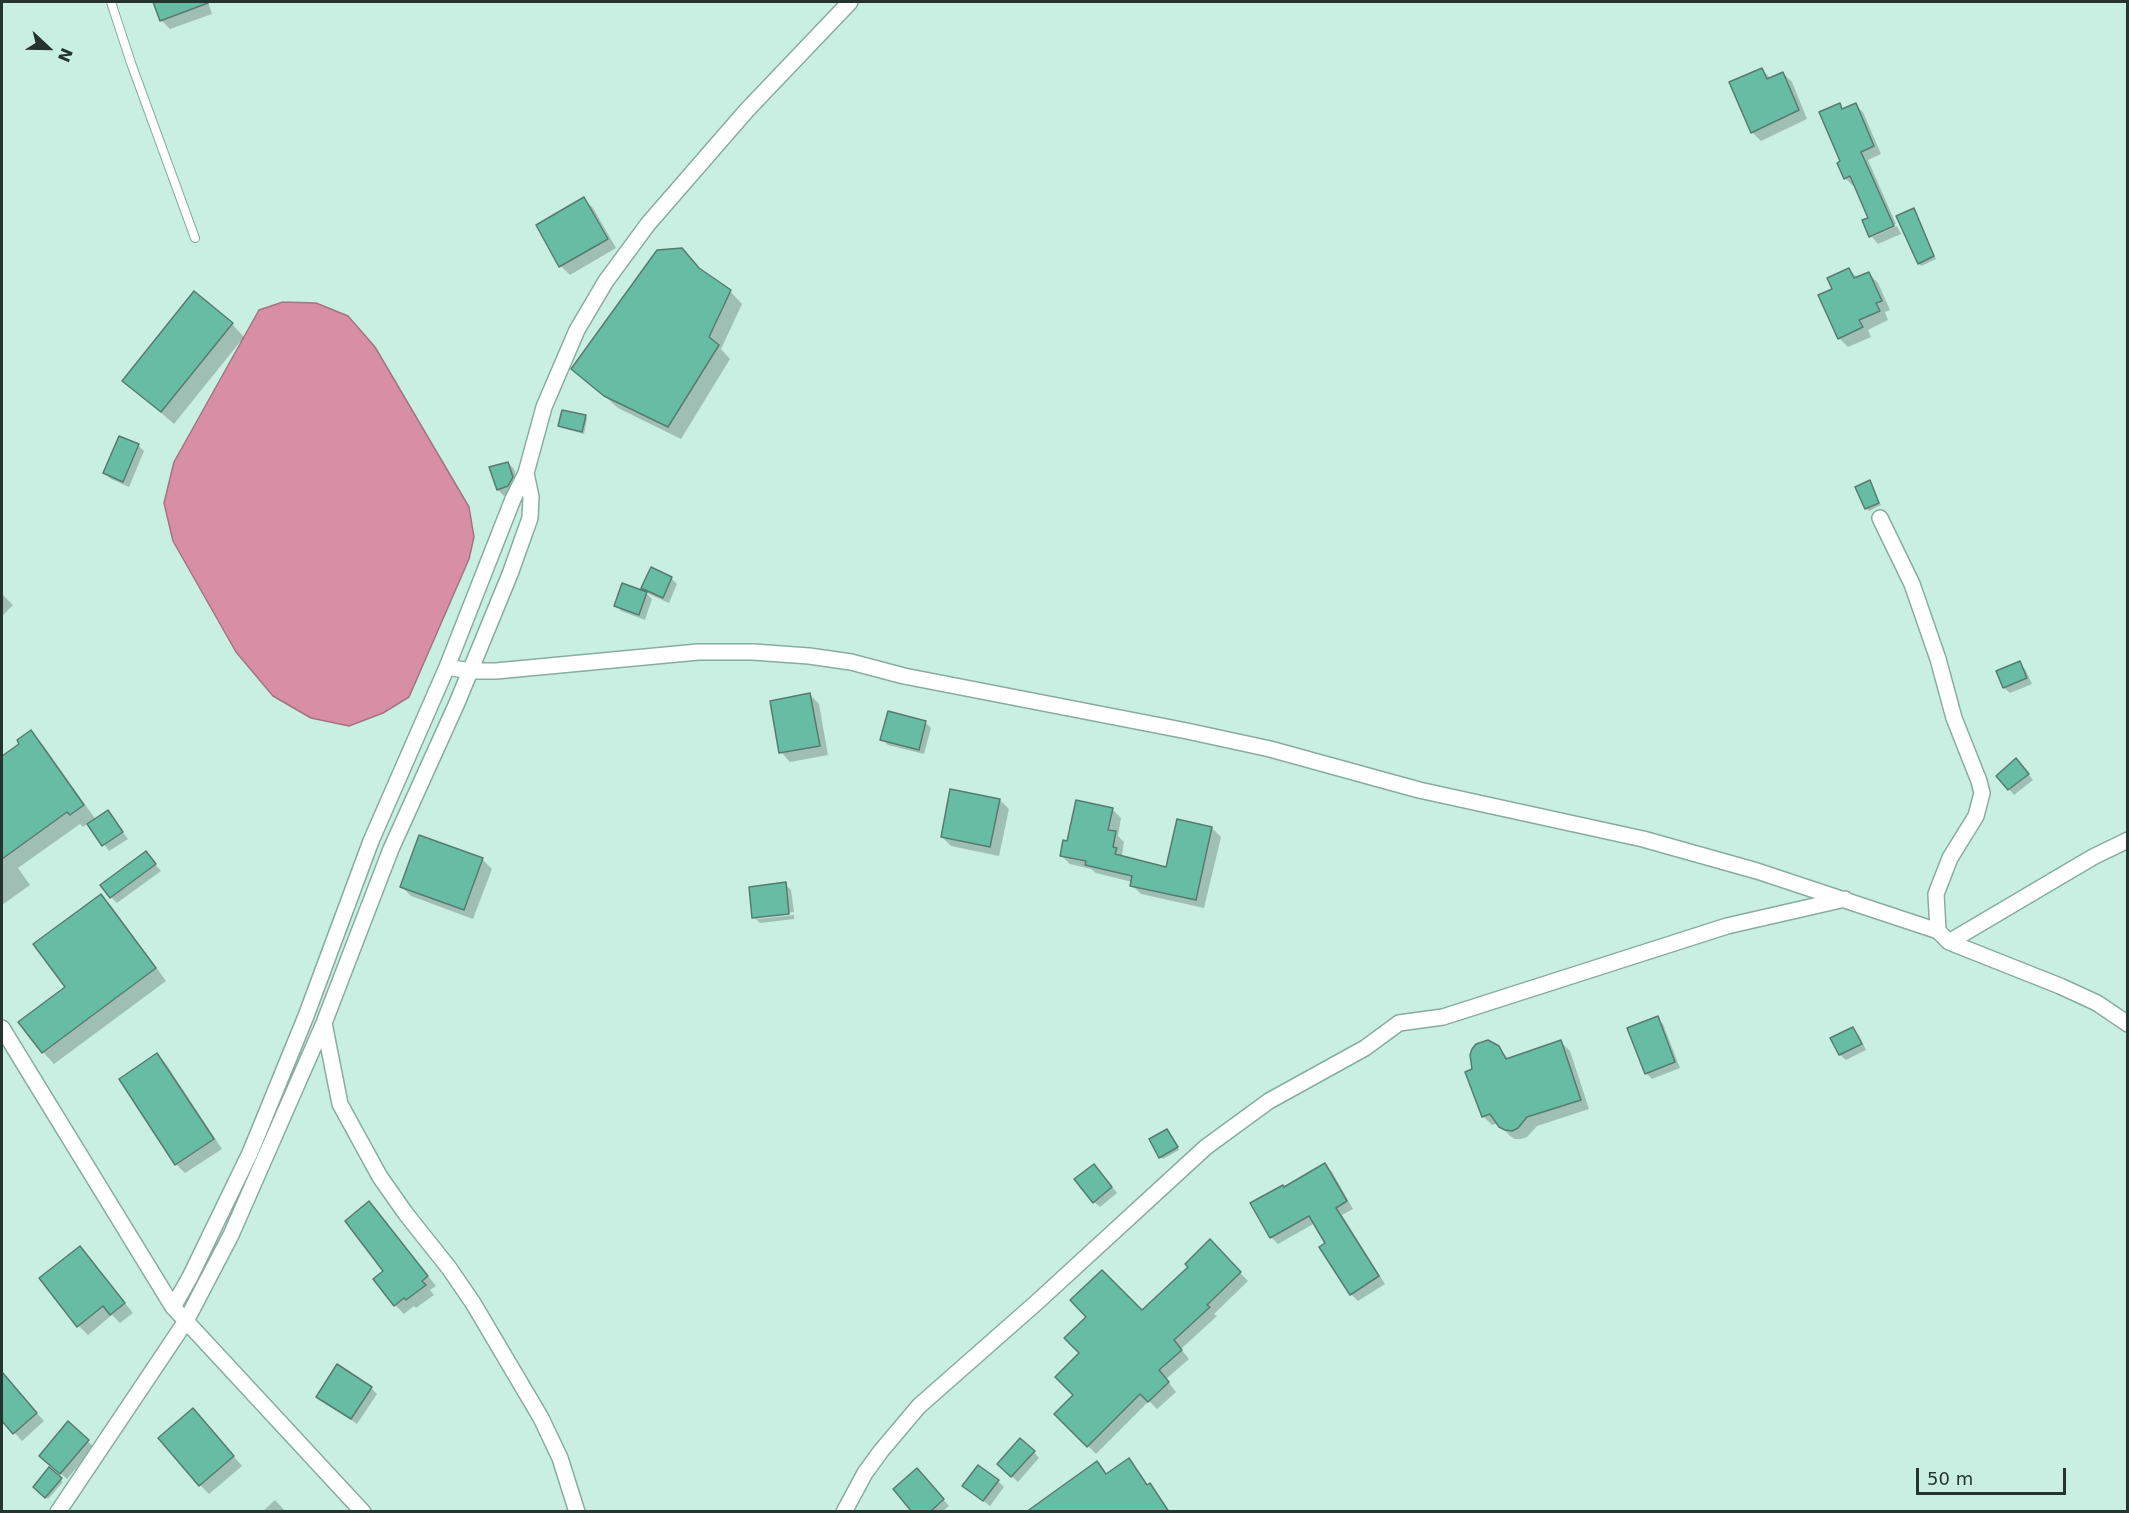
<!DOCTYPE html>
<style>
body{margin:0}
#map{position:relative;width:2129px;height:1513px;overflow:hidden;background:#c9efe2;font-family:"DejaVu Sans",sans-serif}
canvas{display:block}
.frame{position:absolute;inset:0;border:3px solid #25342f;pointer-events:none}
.north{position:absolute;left:18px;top:18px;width:60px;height:60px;-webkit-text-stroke:4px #c9efe2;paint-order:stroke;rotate:112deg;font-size:16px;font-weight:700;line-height:24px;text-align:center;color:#25342f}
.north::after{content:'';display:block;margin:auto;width:21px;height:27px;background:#25342f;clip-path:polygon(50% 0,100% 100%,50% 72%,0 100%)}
.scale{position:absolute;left:1916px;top:1468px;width:150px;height:27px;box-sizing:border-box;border:3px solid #25342f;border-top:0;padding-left:8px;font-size:18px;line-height:21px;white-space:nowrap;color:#25342f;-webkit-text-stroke:4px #c9efe2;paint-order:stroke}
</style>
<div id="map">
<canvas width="2129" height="1513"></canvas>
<div class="frame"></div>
<div class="north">N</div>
<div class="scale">50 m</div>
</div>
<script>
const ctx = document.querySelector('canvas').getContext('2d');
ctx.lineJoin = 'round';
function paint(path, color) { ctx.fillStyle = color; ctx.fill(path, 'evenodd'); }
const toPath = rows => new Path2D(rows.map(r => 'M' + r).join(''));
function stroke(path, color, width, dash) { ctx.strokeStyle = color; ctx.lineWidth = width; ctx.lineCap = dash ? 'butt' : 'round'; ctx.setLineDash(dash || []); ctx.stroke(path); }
const water = toPath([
 [283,302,316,303,348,316,375,347,469,507,474,537,469,559,409,697,383,713,349,726,311,718,273,696,236,652,173,541,164,503,174,462,259,310,283,302]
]);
const shadow = toPath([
 [154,2,208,2,212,14,170,29,161,20],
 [1762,69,1771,79,1783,73,1792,82,1807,119,1761,141,1752,132],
 [1839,105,1844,110,1855,105,1863,112,1881,154,1868,160,1896,224,1872,234,1872,237,1870,218,1856,185,1853,186,1845,178],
 [584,199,593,208,616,248,570,275,561,266],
 [1916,213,1936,259,1921,266,1919,263],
 [1897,226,1901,234,1878,244,1872,237],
 [682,249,704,273,730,291,742,304,721,349,730,359,681,439,618,408,573,368],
 [1849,270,1858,278,1869,274,1878,283,1890,310,1885,312,1888,320,1868,330,1871,337,1848,347,1839,338,1834,289],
 [232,324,244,337,174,424,124,381],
 [585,416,587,419,584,434,562,428,560,426],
 [138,445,144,451,129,487,111,479,105,473],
 [508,463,514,469,518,484,514,492,504,496,498,490],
 [1869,482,1881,505,1869,511,1866,508],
 [671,578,677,584,669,603,649,594,643,588],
 [646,593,652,599,645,620,621,611,616,605],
 [2,594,13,605,2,616],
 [2019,663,2025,669,2032,684,2010,693,2004,688,1998,672],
 [810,695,819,704,828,755,790,762,781,752],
 [925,722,931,728,924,754,888,745,882,739],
 [31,732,43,745,96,820,108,812,128,839,109,851,88,823,83,827,80,824,18,868,30,885,2,905,2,758,21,744],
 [2022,766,2033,780,2014,795,2009,789],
 [1000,800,1009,809,999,856,951,846,942,837],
 [1112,809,1121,818,1118,836,1124,842,1122,855,1125,859,1167,869,1212,828,1221,837,1204,908,1141,894,1132,885,1132,882,1096,873,1091,869,1070,864,1061,855,1069,843],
 [146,853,161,871,117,903,111,897],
 [482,859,492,869,473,919,411,896,402,887],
 [785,884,791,890,794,912,757,916,757,919,794,915,794,919,760,923,754,917],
 [101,896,112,907,166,981,54,1064,43,1052],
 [1657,1018,1663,1024,1680,1068,1652,1079,1646,1073],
 [1853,1029,1859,1035,1866,1050,1846,1060,1840,1055],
 [1561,1042,1570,1051,1589,1109,1537,1126,1527,1137,1521,1139,1515,1139,1510,1136,1498,1123,1492,1125,1483,1116,1473,1070,1498,1047,1509,1059],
 [157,1055,166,1064,222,1149,185,1173,176,1164],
 [1169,1134,1179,1150,1163,1159,1161,1157],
 [1325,1165,1332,1172,1353,1209,1342,1215,1385,1284,1358,1301,1351,1294,1315,1223,1278,1244,1271,1237],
 [1099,1171,1117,1193,1100,1207,1094,1202],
 [369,1203,436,1286,430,1290,434,1295,416,1308,414,1306,404,1314,395,1305],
 [1210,1241,1248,1281,1214,1314,1217,1316,1181,1349,1189,1359,1166,1379,1176,1392,1157,1409,1149,1401,1096,1454,1056,1414,1075,1395,1142,1312,1190,1267],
 [80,1248,133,1313,120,1323,112,1315,88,1335,79,1326],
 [2,1374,44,1421,22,1441,2,1419],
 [371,1388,377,1394,357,1424,318,1397],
 [202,1419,242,1466,209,1494,200,1485],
 [68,1424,94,1447,67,1479,47,1462],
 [1034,1452,1039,1458,1018,1482,1005,1470],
 [1129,1460,1148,1486,1150,1485,1155,1490,1170,1512,1047,1512,1097,1463,1107,1475],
 [49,1469,63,1482,48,1499,35,1487],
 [922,1476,949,1506,942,1512,914,1512],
 [998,1481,1004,1487,990,1506,964,1486],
 [275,1500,286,1512,262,1512]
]);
const building = toPath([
 [153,2,207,2,208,3,160,21,153,2],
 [1762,68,1767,79,1783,72,1799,110,1751,133,1729,82,1762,68],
 [1840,103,1842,109,1856,103,1874,146,1861,152,1894,226,1869,237,1862,220,1868,218,1850,176,1844,179,1837,163,1840,161,1819,112,1840,103],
 [584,197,608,239,559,267,536,225,584,197],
 [1914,208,1934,256,1918,264,1896,216,1914,208],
 [682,248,699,268,731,290,709,337,719,345,668,427,604,396,571,369,657,250,682,248],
 [1849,268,1854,278,1869,272,1882,301,1876,303,1880,311,1859,320,1863,327,1838,339,1818,295,1832,289,1827,278,1849,268],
 [194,291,233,323,161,412,122,381,194,291],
 [562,410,586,415,582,432,558,426,562,410],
 [119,436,139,444,123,482,103,473,119,436],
 [508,462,513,477,508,486,497,490,489,467,508,462],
 [1870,480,1879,503,1865,509,1855,487,1870,480],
 [651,567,672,577,663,598,641,588,651,567],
 [622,583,647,592,639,615,614,606,622,583],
 [2020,661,2027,678,2003,688,1996,671,2020,661],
 [810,693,820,746,779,753,770,701,810,693],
 [888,711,926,721,919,750,880,740,888,711],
 [31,730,84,805,70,815,67,812,2,859,2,756,19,744,17,740,31,730],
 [2016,758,2029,774,2008,790,1996,776,2016,758],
 [950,789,1000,799,990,847,941,837,950,789],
 [1076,800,1113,808,1108,830,1116,831,1113,847,1117,848,1115,854,1166,867,1177,819,1212,827,1196,900,1130,886,1132,876,1085,865,1086,861,1060,856,1063,840,1067,841,1076,800],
 [108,810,123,832,102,846,87,824,108,810],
 [419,835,483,858,464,910,400,887,419,835],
 [146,851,156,864,110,898,100,885,146,851],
 [786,882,789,914,752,918,749,887,786,882],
 [101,894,156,968,42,1053,18,1022,65,987,33,944,101,894],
 [1658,1016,1675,1062,1645,1074,1627,1028,1658,1016],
 [1853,1027,1862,1044,1839,1055,1830,1038,1853,1027],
 [1488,1040,1499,1046,1506,1059,1561,1040,1581,1100,1527,1117,1518,1128,1512,1131,1505,1130,1499,1127,1490,1114,1482,1117,1465,1072,1472,1069,1470,1055,1472,1049,1476,1044,1488,1040],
 [157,1053,214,1139,175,1165,119,1079,157,1053],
 [1167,1129,1178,1147,1159,1158,1149,1139,1167,1129],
 [1325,1163,1347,1201,1336,1208,1379,1276,1350,1295,1319,1247,1325,1243,1309,1216,1270,1238,1250,1203,1283,1185,1284,1187,1325,1163],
 [1094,1164,1112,1187,1093,1203,1074,1179,1094,1164],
 [369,1201,428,1276,422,1281,426,1285,406,1300,404,1298,394,1306,373,1279,383,1271,345,1221,369,1201],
 [1210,1239,1241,1272,1207,1305,1210,1307,1174,1340,1182,1350,1159,1370,1169,1382,1148,1402,1140,1394,1087,1447,1054,1414,1073,1395,1055,1377,1079,1353,1064,1338,1086,1317,1070,1300,1102,1270,1142,1310,1188,1267,1185,1264,1210,1239],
 [80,1246,125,1303,110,1315,103,1306,77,1327,39,1278,80,1246],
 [337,1364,372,1387,351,1419,316,1397,337,1364],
 [2,1372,37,1413,13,1434,2,1421,2,1372],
 [193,1408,234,1456,199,1486,158,1438,193,1408],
 [68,1421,89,1440,60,1474,39,1456,68,1421],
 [1020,1438,1035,1451,1011,1477,997,1464,1020,1438],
 [1129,1458,1147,1485,1150,1483,1169,1512,1026,1512,1097,1461,1106,1474,1129,1458],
 [978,1465,999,1480,983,1501,962,1486,978,1465],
 [49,1467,62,1478,45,1498,33,1487,49,1467],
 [917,1468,944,1499,930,1512,912,1512,893,1489,917,1468]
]);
const lane = toPath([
 [111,2,131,63,195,238]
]);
const street = toPath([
 [1880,518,1912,584,1938,659,1954,718,1979,781,1982,793,1976,816,1950,858,1936,894,1938,931],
 [447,667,470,671,496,671,698,652,753,652,809,656,851,662,904,676,1187,731,1270,749,1419,790,1643,839,1757,871,1938,931,1949,942,2060,986,2097,1003,2128,1024],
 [1949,942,2093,857,2128,840],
 [324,1023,340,1104,380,1177,406,1214,449,1268,473,1303,541,1418,560,1458,577,1512],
 [2,1028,173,1307,363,1512],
 [173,1307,190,1277,250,1153,306,1016,371,841,447,667,513,499,526,473,544,407,577,330,606,281,648,224,747,110,850,2],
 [58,1512,186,1321,231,1235,324,1023,391,849,457,703,510,574,530,518,531,497,526,473],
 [844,1512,865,1473,881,1451,919,1406,1036,1303,1206,1147,1269,1101,1365,1048,1399,1023,1443,1017,1727,926,1845,899]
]);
paint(water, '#d88fa6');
stroke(water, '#a27482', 1.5);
paint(shadow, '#0003');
paint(building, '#67bda4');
stroke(building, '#587b6f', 1.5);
stroke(lane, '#88aca0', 10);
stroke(street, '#88aca0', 18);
stroke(lane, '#fff', 8);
stroke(street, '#fff', 15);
</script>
